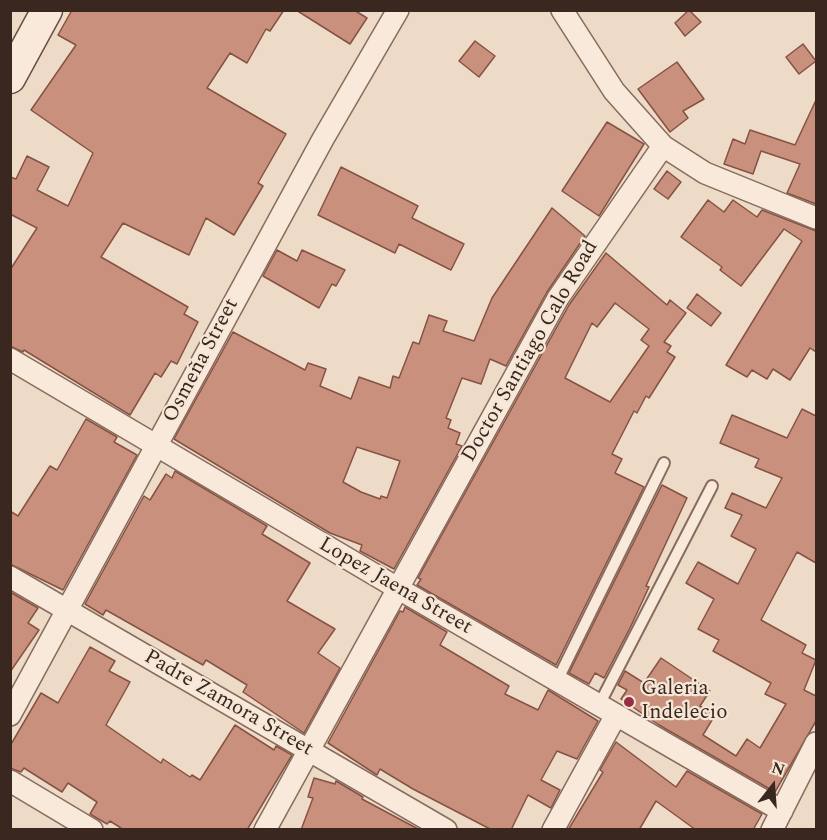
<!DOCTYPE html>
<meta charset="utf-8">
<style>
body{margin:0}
#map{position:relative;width:827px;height:840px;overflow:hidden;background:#eddbc7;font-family:Spectral,serif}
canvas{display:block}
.frame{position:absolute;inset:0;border:12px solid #392720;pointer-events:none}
.north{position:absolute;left:743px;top:756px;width:60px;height:60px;-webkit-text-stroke:4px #f5e6d6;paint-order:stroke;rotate:17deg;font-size:16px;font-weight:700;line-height:24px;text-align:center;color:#392720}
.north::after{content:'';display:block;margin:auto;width:21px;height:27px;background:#392720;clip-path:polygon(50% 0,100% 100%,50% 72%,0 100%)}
</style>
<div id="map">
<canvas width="827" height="840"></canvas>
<div class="frame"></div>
<div class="north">N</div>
</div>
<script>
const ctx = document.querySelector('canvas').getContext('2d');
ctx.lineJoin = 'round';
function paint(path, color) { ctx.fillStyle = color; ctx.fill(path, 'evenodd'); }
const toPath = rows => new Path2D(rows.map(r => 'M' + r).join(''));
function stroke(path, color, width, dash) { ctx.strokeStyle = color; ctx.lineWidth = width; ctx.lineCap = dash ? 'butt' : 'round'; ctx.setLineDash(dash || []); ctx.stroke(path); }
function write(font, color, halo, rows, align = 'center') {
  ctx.font = font + ' Spectral,serif'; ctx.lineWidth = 4.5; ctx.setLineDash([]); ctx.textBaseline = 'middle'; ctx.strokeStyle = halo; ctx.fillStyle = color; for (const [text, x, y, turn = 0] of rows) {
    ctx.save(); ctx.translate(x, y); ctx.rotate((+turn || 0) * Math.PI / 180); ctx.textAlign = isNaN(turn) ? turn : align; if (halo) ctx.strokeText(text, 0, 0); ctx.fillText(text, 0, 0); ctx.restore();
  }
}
const building = toPath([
 [72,10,284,10,270,31,266,29,247,63,230,53,207,88,286,134,258,183,263,186,234,235,206,218,189,255,123,223,101,257,188,307,184,314,198,322,177,364,171,361,161,377,155,373,130,415,24,350,23,352,10,346,10,270,37,228,10,214,10,177,16,179,27,156,49,167,37,190,68,206,93,153,31,110,76,45,58,35,72,10],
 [296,10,354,10,367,18,350,44,296,10],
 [689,10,701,22,685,36,675,23,689,10],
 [475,41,495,56,479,77,459,61,475,41],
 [803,44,816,61,799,74,786,57,803,44],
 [677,62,704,99,683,111,688,118,670,132,638,89,677,62],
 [816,100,816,204,787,193,800,164,761,151,753,174,724,164,733,139,745,144,750,130,795,145,816,100],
 [607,122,644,144,599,216,562,191,607,122],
 [341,167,418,206,412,218,464,244,451,270,399,244,395,253,318,215,341,167],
 [667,171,681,182,668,199,654,189,667,171],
 [708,200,724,212,733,200,757,217,762,210,816,231,816,352,810,348,790,380,773,369,767,379,752,370,747,377,726,365,802,241,784,229,741,286,720,270,722,267,681,237,708,200],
 [552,208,585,236,547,292,506,366,490,359,481,384,462,378,446,418,451,420,448,428,460,433,456,444,462,446,394,569,360,551,362,545,330,533,174,439,233,332,305,370,308,363,326,369,320,386,351,399,359,377,390,388,393,376,399,378,413,342,419,344,429,315,447,321,443,331,474,341,492,298,552,208],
 [357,447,400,461,387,498,381,496,380,499,361,492,343,482,357,447],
 [277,250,297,261,302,250,345,270,336,286,332,284,319,308,263,276,277,250],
 [606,253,667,305,670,300,686,313,664,342,671,346,667,352,675,357,649,398,646,396,637,413,634,411,612,454,622,459,615,473,644,487,556,665,417,585,421,579,418,578,569,305,606,253],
 [615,303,649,329,641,340,649,346,610,402,565,378,592,323,597,327,615,303],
 [697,294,721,313,711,326,687,308,697,294],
 [802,409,816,416,816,563,797,552,761,620,806,645,802,653,816,660,804,690,816,696,816,721,775,792,659,725,621,699,627,690,618,685,625,671,644,683,661,658,710,691,700,706,715,715,703,735,736,756,747,739,760,748,786,704,765,694,771,683,713,651,719,640,698,629,714,599,686,583,698,562,738,584,756,549,731,536,742,515,725,508,732,493,766,508,782,478,755,467,759,459,720,443,732,415,787,438,802,409],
 [86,419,117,437,114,442,137,455,63,590,10,564,10,511,18,516,50,466,57,470,86,419],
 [175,471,267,526,262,534,310,563,287,601,335,629,318,653,340,668,304,733,243,692,247,685,206,660,203,665,106,610,103,615,85,604,144,496,150,500,166,474,172,478,175,471],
 [662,485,687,498,646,586,649,587,630,628,604,678,595,673,589,684,569,673,662,485],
 [10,592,38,608,28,623,39,630,10,672,10,592],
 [405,607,447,632,440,645,509,686,505,694,538,710,548,690,598,721,577,759,557,751,541,780,560,790,551,808,528,795,511,830,492,830,413,789,380,769,377,775,328,743,400,611,403,612,405,607],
 [90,647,115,661,109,671,130,682,106,725,161,763,163,759,190,777,192,775,200,780,235,725,274,750,276,746,292,755,247,830,124,830,110,821,107,824,90,814,97,802,68,783,62,792,24,768,21,772,10,768,10,746,41,693,58,703,90,647],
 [616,742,676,787,687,771,762,814,753,830,696,830,656,801,639,830,568,830,603,772,600,770,616,742],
 [314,778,335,784,336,781,363,797,362,799,420,830,301,830,313,798,308,797,314,778]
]);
const lane = toPath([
 [557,681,664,463],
 [599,705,712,486]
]);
const street = toPath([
 [562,10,614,91,663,146,705,173,816,218],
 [10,359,399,589,782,811],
 [10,577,446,830],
 [10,715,323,139,398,10],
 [10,781,92,830],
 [265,830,558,298,663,146],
 [553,830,616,715],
 [772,830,816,743]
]);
const secondary = toPath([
 [10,78,47,10]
]);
const markers = [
 [629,702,6,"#952f43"]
];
const streetNames = [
 ["Doctor Santiago Calo Road",531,352,-60],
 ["Osmeña Street",202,361,-62],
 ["Lopez Jaena Street",395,587,30],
 ["Padre Zamora Street",228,704,30]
];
const poiNames = [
 ["Galeria",641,690],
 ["Indelecio",641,714]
];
paint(building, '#ca907e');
stroke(building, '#865243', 1.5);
stroke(lane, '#886c5d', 14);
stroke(street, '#886c5d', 24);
stroke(secondary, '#6a4d40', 33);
stroke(lane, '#f8e9da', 10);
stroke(street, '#f8e9da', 21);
stroke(secondary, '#f8e9da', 30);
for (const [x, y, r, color] of markers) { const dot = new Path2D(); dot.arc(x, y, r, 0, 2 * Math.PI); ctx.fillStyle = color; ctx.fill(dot); stroke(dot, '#f5e6d6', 2); }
write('21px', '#392720', '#f5e6d6', streetNames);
write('21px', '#392720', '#f5e6d6', poiNames, 'left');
</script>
